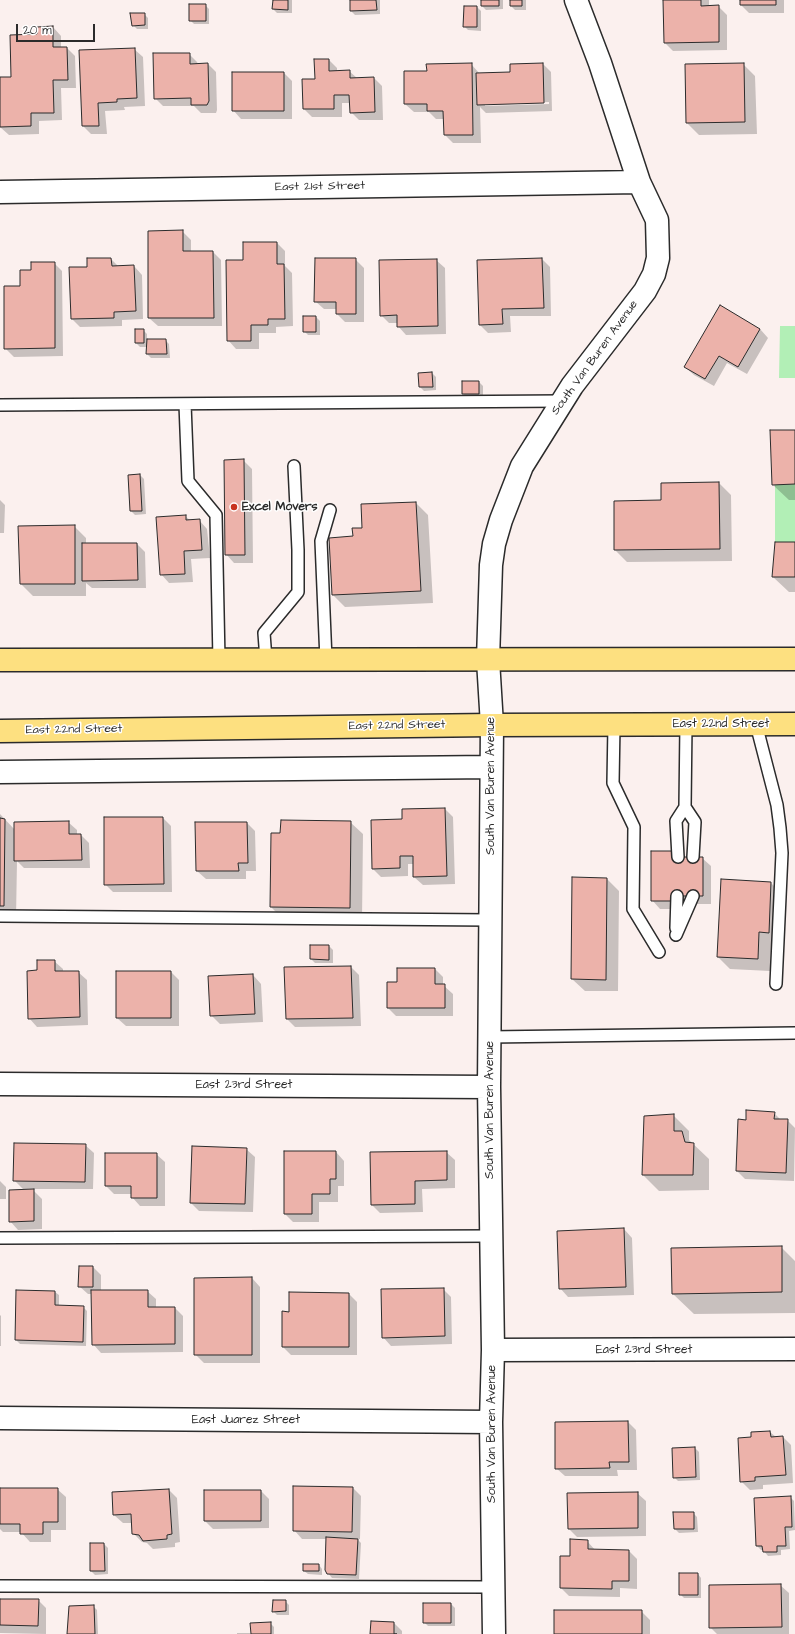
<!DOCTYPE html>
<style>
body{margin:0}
#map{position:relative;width:795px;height:1634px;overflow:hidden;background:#fbf0ee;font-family:"Architects Daughter",sans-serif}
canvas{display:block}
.scale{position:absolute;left:16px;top:24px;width:79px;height:18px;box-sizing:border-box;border:2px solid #2b2b2b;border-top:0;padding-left:5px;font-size:12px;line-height:14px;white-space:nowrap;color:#2b2b2b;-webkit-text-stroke:3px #fff;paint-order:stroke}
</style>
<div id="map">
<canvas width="795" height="1634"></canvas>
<div class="scale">20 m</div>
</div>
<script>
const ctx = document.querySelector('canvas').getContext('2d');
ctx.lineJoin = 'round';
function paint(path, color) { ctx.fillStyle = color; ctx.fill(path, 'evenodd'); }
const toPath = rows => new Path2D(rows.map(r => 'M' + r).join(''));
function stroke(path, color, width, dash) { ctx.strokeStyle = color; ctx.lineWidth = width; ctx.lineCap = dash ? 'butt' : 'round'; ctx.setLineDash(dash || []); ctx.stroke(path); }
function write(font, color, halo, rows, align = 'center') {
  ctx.font = font + ' "Architects Daughter",sans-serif'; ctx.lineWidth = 3; ctx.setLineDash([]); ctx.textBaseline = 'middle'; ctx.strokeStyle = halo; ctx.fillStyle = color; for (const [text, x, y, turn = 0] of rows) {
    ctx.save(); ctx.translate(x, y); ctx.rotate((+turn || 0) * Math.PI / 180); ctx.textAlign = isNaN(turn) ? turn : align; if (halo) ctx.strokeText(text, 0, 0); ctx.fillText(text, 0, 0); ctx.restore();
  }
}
const green = toPath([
 [780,326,795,326,795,378,779,378],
 [775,484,795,484,795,542,775,542]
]);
const shadow = toPath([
 [274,0,292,0,292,13,277,13,273,9],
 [351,0,380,0,380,14,355,15,351,11],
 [482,0,503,0,503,9,486,10,482,6],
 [511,0,526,0,526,10,515,10,511,6],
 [664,0,709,0,709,7,718,6,727,15,727,50,673,51,665,43],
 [741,0,784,0,784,13,749,13,741,5],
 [205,5,209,9,209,24,194,24,190,20],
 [477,7,481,11,481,31,468,30,464,26],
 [144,14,148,18,148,29,137,29,133,25],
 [53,27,61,36,61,48,67,48,75,56,76,88,61,88,62,120,39,121,39,134,9,135,0,127,0,79,12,78,38,35],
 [134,49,143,57,145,106,124,107,125,110,105,111,107,134,91,134,83,126],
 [189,54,197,62,198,64,208,64,216,72,217,110,216,113,201,113,194,106,163,106,155,98],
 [329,60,337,68,337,72,349,71,357,78,374,78,382,86,383,120,359,120,351,112,351,103,342,103,342,117,312,117,304,109,303,80,316,80],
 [471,64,480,74,511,73,543,64,551,72,552,111,486,113,480,107,481,143,453,143,445,135,444,119,436,119,429,112,414,112,405,104,428,72],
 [549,102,549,104,485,106,485,104],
 [743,64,755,76,757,134,699,135,687,123],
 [284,73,292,81,292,119,241,119,233,110],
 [182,231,191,240,191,252,213,252,221,260,222,326,158,326,149,318],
 [277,243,285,251,285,266,292,273,293,326,276,327,276,333,259,333,259,349,236,349,228,340,244,261],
 [111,259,119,267,134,266,142,275,143,319,122,320,122,326,80,327,72,319,70,268,88,267],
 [355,259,364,268,364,322,345,322,337,314,337,309,324,309,315,301],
 [542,259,550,267,551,316,510,316,511,332,488,333,480,325,478,260],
 [436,260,445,268,446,334,406,335,398,326,398,323,389,323,381,315],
 [54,263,62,271,63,356,14,357,5,348,21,287,32,271],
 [721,307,760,329,768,338,747,374,727,363,714,386,694,375,685,367],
 [316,317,320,321,320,335,308,335,304,331],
 [143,330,147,334,147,340,165,340,169,344,170,358,151,358,147,354,147,347,140,347,136,343],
 [432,373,436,377,436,390,424,391,420,387],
 [479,382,483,386,483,397,467,398,463,394],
 [795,431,795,500,789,500,773,485],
 [243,460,252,469,253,563,234,563,226,554],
 [140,475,144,479,146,514,135,515,131,511],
 [719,483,731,495,732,561,627,562,615,550,662,501,662,484],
 [0,500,5,505,4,533,0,533],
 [416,503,428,515,433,603,345,607,333,595,354,537,364,529],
 [185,516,191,521,199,520,207,529,210,558,191,559,193,582,169,583,161,574],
 [74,526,86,538,86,544,137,544,145,552,146,588,92,588,86,583,86,596,33,596,21,584],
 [795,543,795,592,789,592,773,577],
 [445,809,453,817,455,884,423,885,414,877,414,864,408,864,408,876,381,877,373,869,403,820],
 [0,814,15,830,68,822,77,830,77,835,81,835,89,843,90,868,24,868,17,861,16,918,0,918],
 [105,818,163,818,171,826,172,892,113,892,105,884],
 [350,822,363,834,362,920,283,919,271,907],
 [196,823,247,823,255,831,256,871,246,871,246,879,206,879,197,871],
 [672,852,677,858,702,858,711,866,711,904,680,904,680,909,660,909,652,900],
 [607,879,619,891,618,991,585,991,572,979],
 [771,883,783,895,780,944,771,944,770,971,730,969,718,957],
 [329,946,333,950,333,963,315,963,311,959],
 [54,961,63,969,63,972,78,972,87,980,88,1025,37,1027,29,1018,38,971],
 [351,967,359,975,361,1026,295,1027,287,1019],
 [435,969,443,977,443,985,453,994,453,1016,396,1016,388,1008,398,983],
 [117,972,171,972,179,980,179,1026,126,1026,117,1018],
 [253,975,261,984,263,1022,220,1024,211,1015],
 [774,1113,781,1120,787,1120,795,1128,794,1181,745,1179,737,1171,746,1121],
 [673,1115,689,1131,689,1140,709,1159,709,1190,659,1191,643,1175,645,1117],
 [85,1145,94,1153,93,1189,32,1189,42,1199,42,1229,18,1230,10,1221,30,1189,23,1189,14,1180],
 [246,1149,255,1157,253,1212,199,1211,191,1203],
 [336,1152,344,1161,344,1186,338,1186,338,1202,319,1202,319,1222,293,1222,285,1214],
 [446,1152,455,1160,455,1188,422,1189,423,1212,380,1213,372,1205],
 [156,1154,165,1162,165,1206,140,1206,132,1197,132,1194,114,1194,106,1186],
 [0,1181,6,1187,6,1199,0,1199],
 [624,1229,632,1238,634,1295,568,1297,560,1288],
 [781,1247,795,1261,795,1313,694,1314,673,1294],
 [93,1267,101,1275,101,1291,147,1291,156,1299,156,1308,175,1308,183,1316,183,1352,101,1353,93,1344,92,1294,88,1294,79,1286],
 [252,1278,260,1287,260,1363,204,1363,195,1354],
 [443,1289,451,1297,452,1344,391,1346,383,1337],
 [55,1292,59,1295,59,1307,83,1307,87,1311,86,1346,20,1344,16,1340],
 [349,1294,357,1302,357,1355,291,1355,283,1347],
 [0,1315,1,1316,1,1346,0,1346],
 [628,1422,636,1430,637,1470,617,1470,618,1476,565,1476,556,1468],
 [770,1432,776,1437,783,1437,791,1445,793,1483,763,1485,763,1489,750,1490,741,1481,753,1438],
 [695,1448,699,1452,700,1480,678,1481,674,1477],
 [353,1488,361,1496,360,1539,357,1539,361,1543,359,1579,332,1578,328,1573,327,1539,302,1539,294,1530],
 [0,1489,57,1489,66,1497,66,1530,51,1530,51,1542,30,1542,21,1532,3,1532,0,1529],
 [169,1490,177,1498,180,1542,175,1543,175,1547,153,1549,147,1543,142,1542,133,1533,132,1523,123,1523,114,1515],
 [261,1491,269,1499,269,1528,213,1529,205,1521],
 [637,1493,646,1501,646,1536,577,1537,569,1529],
 [790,1497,794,1501,795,1530,789,1531,790,1549,781,1550,781,1555,768,1556,763,1550,761,1550,757,1546],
 [693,1513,697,1517,698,1532,679,1533,675,1529],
 [587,1541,596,1551,629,1551,637,1559,637,1589,620,1588,620,1597,569,1596,561,1588],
 [104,1544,108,1548,108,1574,95,1575,91,1571],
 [319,1565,322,1569,322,1575,308,1574,304,1571],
 [698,1574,701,1578,701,1598,684,1598,680,1594],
 [780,1585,789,1593,789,1634,717,1634,710,1627],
 [0,1600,38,1600,46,1608,46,1634,0,1633],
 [285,1601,289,1605,289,1615,277,1615,273,1611],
 [451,1604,455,1608,455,1626,428,1626,424,1622],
 [93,1606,97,1610,98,1634,68,1634],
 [641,1611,650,1620,650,1634,555,1634],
 [270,1623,274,1627,274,1634,237,1634,237,1633,251,1633],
 [394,1623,402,1631,402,1634,371,1634]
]);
const building = toPath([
 [273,0,288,0,288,10,272,9,273,0],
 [350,0,376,0,377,10,350,11,350,0],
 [481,0,499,0,499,6,481,6,481,0],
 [510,0,522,0,522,6,510,6,510,0],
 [663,0,701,0,701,6,719,5,719,42,664,43,663,0],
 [740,0,776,0,776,5,740,5,740,0],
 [189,4,206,4,206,21,189,21,189,4],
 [464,6,477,6,477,27,463,27,464,6],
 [130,13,145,13,145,25,132,26,130,13],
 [53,26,53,47,67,47,68,80,53,80,54,113,31,113,31,126,0,127,0,77,11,77,10,35,37,34,37,27,53,26],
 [135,48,137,98,117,99,117,102,98,103,99,126,82,126,79,50,135,48],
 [153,53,190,53,190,64,208,63,209,101,207,105,191,105,191,98,154,99,153,53],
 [314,59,329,59,329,71,350,70,350,78,374,77,375,112,350,113,349,95,334,95,334,109,303,109,302,79,315,79,314,59],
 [472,63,473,135,444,135,443,111,427,111,427,104,404,104,404,71,427,71,426,64,472,63],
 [543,63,544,103,477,105,476,73,510,72,510,64,543,63],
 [744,63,745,122,686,123,685,64,744,63],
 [232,72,284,72,284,111,232,111,232,72],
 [183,230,183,251,213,251,214,318,148,318,148,231,183,230],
 [243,242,277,242,277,264,284,264,285,319,268,319,268,325,251,325,251,341,227,341,226,260,243,260,243,242],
 [87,258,111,258,112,266,134,265,136,311,114,312,114,318,71,319,69,267,87,267,87,258],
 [315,258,356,258,356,314,336,314,336,302,314,302,315,258],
 [542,258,544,308,502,309,503,324,479,325,477,260,542,258],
 [437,259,438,326,397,327,397,315,380,316,379,260,437,259],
 [31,262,55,262,55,348,4,349,4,286,20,286,20,270,31,270,31,262],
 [720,305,760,329,738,367,719,356,705,379,684,367,720,305],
 [303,316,316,316,316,332,303,332,303,316],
 [135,329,144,329,144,343,135,343,135,329],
 [147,339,166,339,167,354,146,354,147,339],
 [432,372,433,387,419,387,418,373,432,372],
 [462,381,479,381,479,394,462,394,462,381],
 [770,430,795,430,795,484,772,485,770,430],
 [244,459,245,555,225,555,224,460,244,459],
 [140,474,142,511,130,511,128,475,140,474],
 [719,482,720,549,614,550,614,501,661,500,661,483,719,482],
 [416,502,421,591,332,595,329,538,353,536,352,528,362,528,361,504,416,502],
 [186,515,186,520,200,519,202,550,184,551,185,574,160,575,156,517,186,515],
 [75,525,75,584,20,584,18,526,75,525],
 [775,542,795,542,795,577,772,577,775,542],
 [82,543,137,543,138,580,82,581,82,543],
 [445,808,447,876,413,877,413,856,400,856,400,868,372,869,371,820,402,819,402,809,445,808],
 [104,817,163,817,164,884,104,885,104,817],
 [0,818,5,819,4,906,0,906,0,818],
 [281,820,351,821,350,908,270,907,271,833,280,833,281,820],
 [69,821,69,834,81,834,82,860,14,861,14,822,69,821],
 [195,822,247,822,248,863,238,863,239,871,196,871,195,822],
 [651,851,672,851,672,857,703,857,703,896,672,896,672,901,651,901,651,851],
 [572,877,607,878,606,980,571,979,572,877],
 [721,879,771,882,769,933,759,932,758,959,717,957,721,879],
 [310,945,329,945,329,960,310,959,310,945],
 [37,960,55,960,55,971,79,971,80,1017,28,1019,27,971,37,970,37,960],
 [351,966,353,1018,286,1019,284,967,351,966],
 [397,968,435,968,435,984,445,984,445,1008,387,1008,387,982,397,982,397,968],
 [116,971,171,971,171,1018,116,1018,116,971],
 [253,974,255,1014,210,1016,208,976,253,974],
 [746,1110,775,1112,774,1119,788,1119,786,1173,736,1171,738,1119,746,1120,746,1110],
 [674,1114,674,1131,682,1131,685,1142,694,1143,693,1175,642,1175,644,1116,674,1114],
 [14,1143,86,1144,85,1182,13,1181,14,1143],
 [192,1146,247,1148,245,1204,190,1203,192,1146],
 [284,1151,336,1151,336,1179,330,1179,330,1194,312,1194,312,1214,284,1214,284,1151],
 [447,1151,447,1180,415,1181,415,1204,371,1205,370,1152,447,1151],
 [105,1153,157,1153,157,1198,131,1198,131,1186,105,1186,105,1153],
 [34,1189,34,1221,9,1222,9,1190,34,1189],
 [624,1228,626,1287,559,1289,557,1231,624,1228],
 [782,1246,782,1292,672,1294,671,1248,782,1246],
 [79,1266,93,1266,93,1287,78,1287,79,1266],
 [252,1277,252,1355,194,1355,194,1278,252,1277],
 [444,1288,445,1336,382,1338,381,1289,444,1288],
 [16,1290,55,1291,55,1305,84,1306,83,1342,15,1340,16,1290],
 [91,1290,148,1290,148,1307,175,1307,175,1344,92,1345,91,1290],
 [289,1292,349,1293,349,1347,282,1347,282,1311,289,1312,289,1292],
 [628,1421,629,1462,609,1462,610,1468,555,1469,555,1422,628,1421],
 [770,1431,771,1437,783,1436,786,1475,755,1477,755,1481,740,1482,738,1438,751,1437,751,1432,770,1431],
 [695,1447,696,1477,673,1478,672,1448,695,1447],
 [293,1486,353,1487,352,1532,293,1531,293,1486],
 [0,1488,58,1488,58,1522,43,1522,43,1534,20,1534,20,1524,0,1524,0,1488],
 [169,1489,172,1534,167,1535,167,1539,143,1541,139,1535,132,1534,131,1514,113,1515,112,1492,169,1489],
 [204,1490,261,1490,261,1521,204,1521,204,1490],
 [638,1492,638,1528,568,1529,567,1493,638,1492],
 [791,1496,792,1527,785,1527,786,1546,777,1546,777,1552,763,1552,762,1546,756,1546,754,1498,791,1496],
 [673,1512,694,1512,694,1529,674,1529,673,1512],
 [326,1537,358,1539,356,1575,327,1574,325,1570,326,1537],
 [570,1539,588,1540,588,1549,629,1550,629,1581,612,1581,612,1589,560,1588,560,1556,570,1556,570,1539],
 [90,1543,104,1543,105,1571,90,1571,90,1543],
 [303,1564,319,1564,319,1571,303,1571,303,1564],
 [679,1573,698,1573,698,1595,679,1595,679,1573],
 [781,1584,782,1627,709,1628,709,1585,781,1584],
 [0,1599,39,1599,38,1626,0,1625,0,1599],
 [273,1600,286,1600,286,1611,272,1612,273,1600],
 [423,1603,451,1603,451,1623,423,1623,423,1603],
 [94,1605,95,1634,67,1634,69,1606,94,1605],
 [554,1610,642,1610,642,1634,554,1634,554,1610],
 [371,1621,394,1622,394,1634,397,1634,370,1634,371,1621],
 [271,1622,271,1634,251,1634,250,1623,271,1622]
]);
const service = toPath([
 [185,404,188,481,216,515,219,660],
 [0,405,562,401],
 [266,660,264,633,298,592,298,550,294,466],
 [326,660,321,541,330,510],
 [686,724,685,807,695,822,693,857],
 [756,724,777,805,780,828,782,853,776,984],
 [614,725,613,783,634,827,633,909,659,952],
 [678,857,676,821,685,807],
 [0,916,490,920],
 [676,928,677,896],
 [676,935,693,896],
 [489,1037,795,1033],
 [0,1238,491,1236],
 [0,1586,493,1587]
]);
const minor = toPath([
 [0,192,639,182],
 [0,772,491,767],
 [0,1084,489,1087],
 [493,1350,795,1349],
 [0,1418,491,1422],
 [494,1634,491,1422,493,1350,489,1087,492,725,488,660,491,565,494,544,501,520,522,466,572,386,645,291,654,274,658,258,657,220,639,182,600,63,576,0]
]);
const primary = toPath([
 [0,660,795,659],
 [0,731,492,725,795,724]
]);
const markers = [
 [234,507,4,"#c8321e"]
];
const streetNames = [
 ["East 21st Street",320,187,-1],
 ["South Van Buren Avenue",595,358,-54],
 ["East 22nd Street",721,724],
 ["East 22nd Street",397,726,-1],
 ["East 22nd Street",74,730,-1],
 ["South Van Buren Avenue",491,786,-90],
 ["East 23rd Street",244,1085],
 ["South Van Buren Avenue",490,1110,-90],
 ["East 23rd Street",644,1350],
 ["East Juarez Street",246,1420],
 ["South Van Buren Avenue",492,1434,-90]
];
const poiNames = [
 ["Excel Movers",242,507]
];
paint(green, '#b2efb6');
paint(shadow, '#0003');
paint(building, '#ecb2aa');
stroke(building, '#2b2b2b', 1);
stroke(service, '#2b2b2b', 14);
stroke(minor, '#2b2b2b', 25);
stroke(primary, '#2b2b2b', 25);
stroke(service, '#fff', 11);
stroke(minor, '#fff', 22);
stroke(primary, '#fde080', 22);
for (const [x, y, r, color] of markers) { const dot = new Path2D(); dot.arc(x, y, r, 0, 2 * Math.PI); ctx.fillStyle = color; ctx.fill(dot); stroke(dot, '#fff', 1.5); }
write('12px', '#2b2b2b', '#fff', streetNames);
write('bold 12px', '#2b2b2b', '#fff', poiNames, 'left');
</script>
